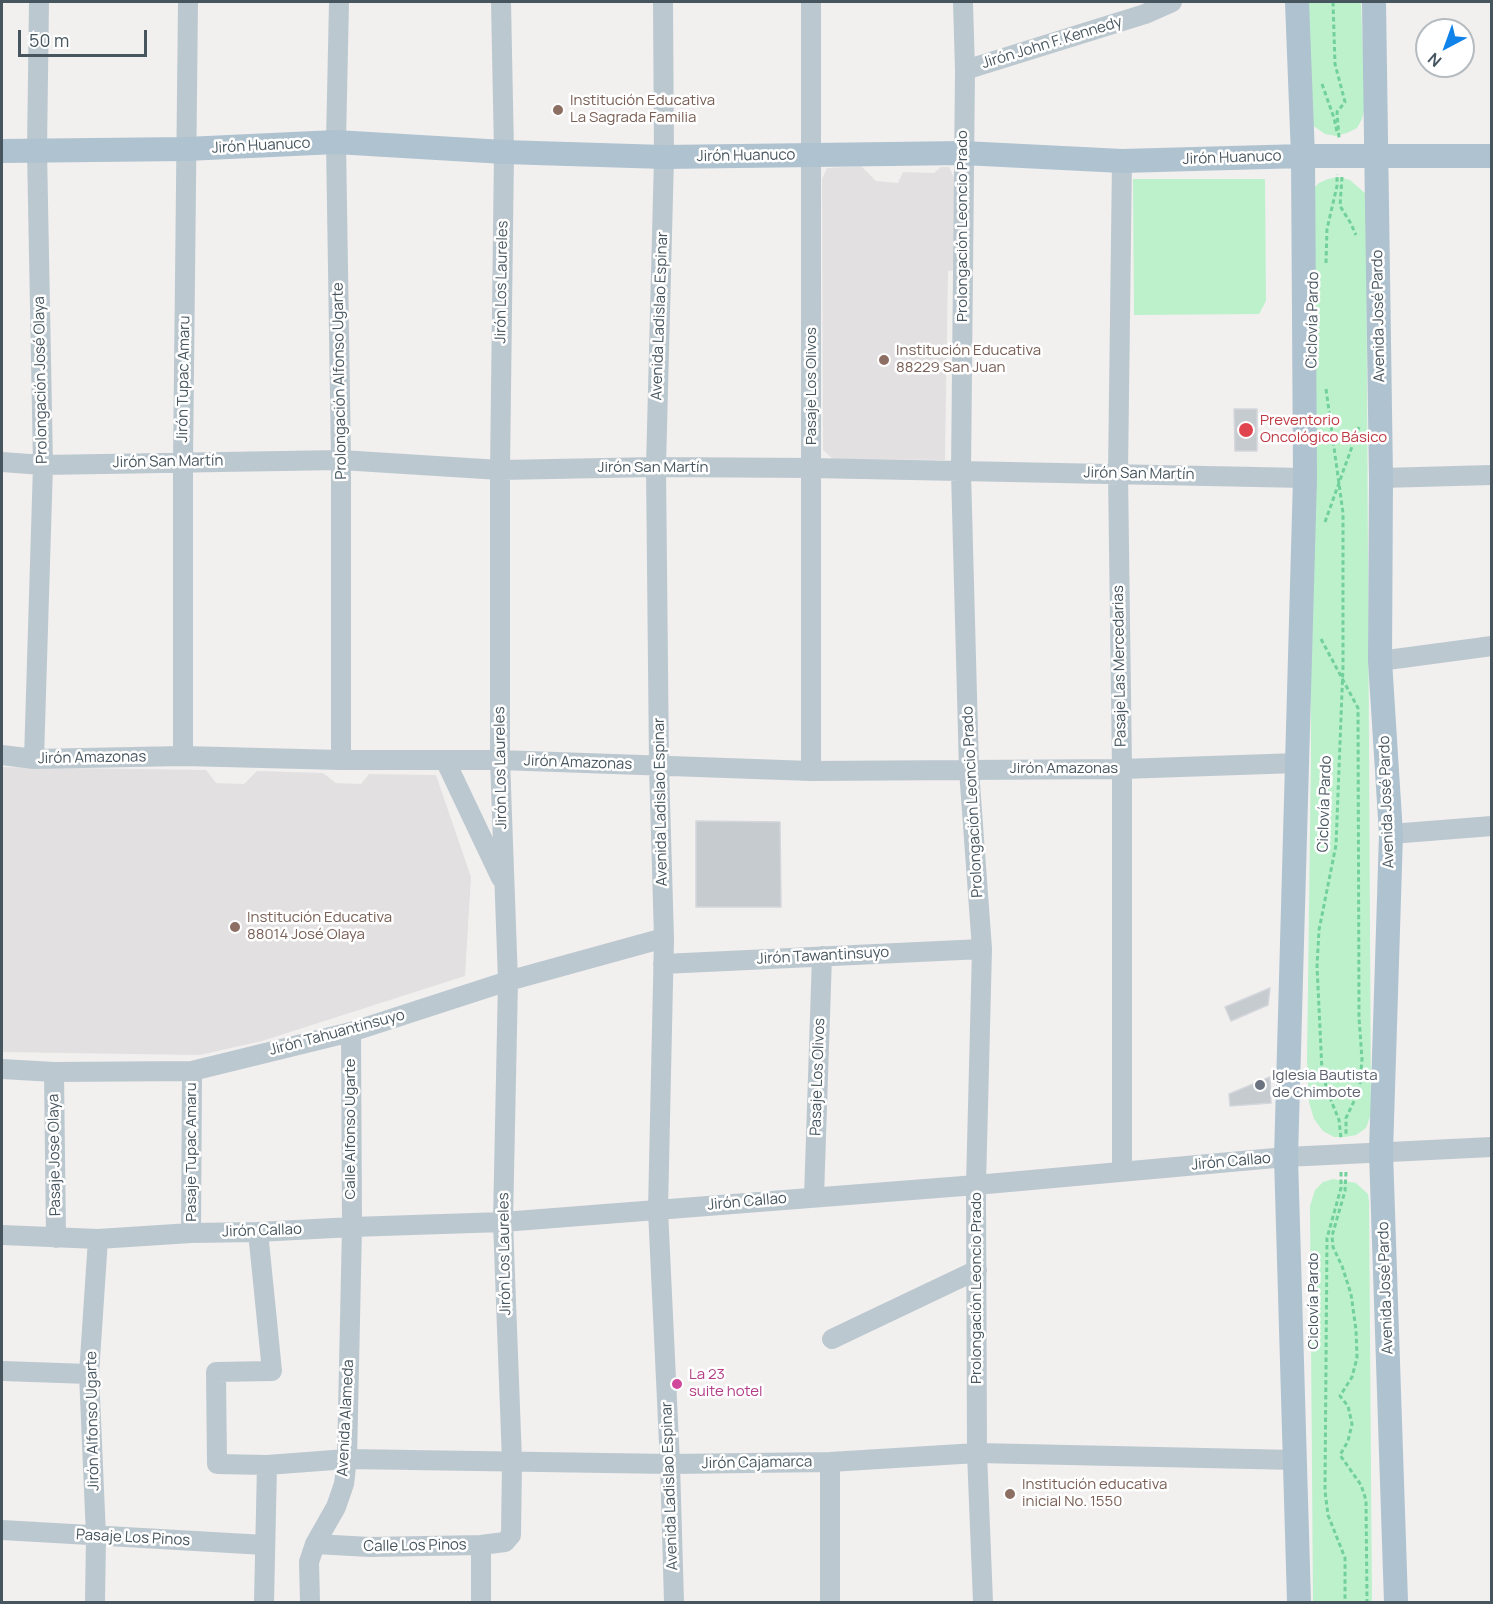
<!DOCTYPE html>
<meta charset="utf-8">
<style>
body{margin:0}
#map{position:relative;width:1493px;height:1604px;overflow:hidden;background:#f2efef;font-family:Manrope,sans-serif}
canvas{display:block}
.frame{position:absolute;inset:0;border:3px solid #46555e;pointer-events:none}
.north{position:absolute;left:1415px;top:18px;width:60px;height:60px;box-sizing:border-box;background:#fff;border:2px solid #b5bbbf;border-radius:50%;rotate:221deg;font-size:16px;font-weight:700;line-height:24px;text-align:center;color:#46555e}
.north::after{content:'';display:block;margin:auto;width:21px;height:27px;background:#1083eb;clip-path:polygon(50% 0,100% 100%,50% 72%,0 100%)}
.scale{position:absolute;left:18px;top:30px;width:129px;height:27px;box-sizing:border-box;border:3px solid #46555e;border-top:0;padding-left:8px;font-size:18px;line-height:21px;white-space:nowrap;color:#46555e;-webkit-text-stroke:4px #fff;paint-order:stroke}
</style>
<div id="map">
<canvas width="1493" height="1604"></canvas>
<div class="frame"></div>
<div class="north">N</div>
<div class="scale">50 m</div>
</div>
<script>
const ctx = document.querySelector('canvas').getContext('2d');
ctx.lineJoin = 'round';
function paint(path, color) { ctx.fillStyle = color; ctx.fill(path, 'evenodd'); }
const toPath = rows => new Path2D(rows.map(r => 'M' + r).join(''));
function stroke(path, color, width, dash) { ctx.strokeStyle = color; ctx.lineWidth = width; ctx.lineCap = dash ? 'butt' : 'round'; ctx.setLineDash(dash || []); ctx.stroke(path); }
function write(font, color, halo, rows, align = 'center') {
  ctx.font = font + ' Manrope,sans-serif'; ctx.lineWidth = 5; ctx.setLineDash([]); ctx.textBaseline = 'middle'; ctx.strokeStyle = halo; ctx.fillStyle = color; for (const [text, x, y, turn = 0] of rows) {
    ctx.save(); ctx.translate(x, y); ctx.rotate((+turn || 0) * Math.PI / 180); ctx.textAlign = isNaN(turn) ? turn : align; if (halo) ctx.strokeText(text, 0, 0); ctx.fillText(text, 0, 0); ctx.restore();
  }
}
const education = toPath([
 [861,166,876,181,898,183,903,172,934,173,941,167,949,167,956,182,956,270,948,271,945,460,833,459,823,450,822,179,827,168],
 [2,767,206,770,216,783,244,784,257,771,323,773,336,783,361,784,369,774,436,775,471,877,465,976,262,1041,200,1055,2,1052]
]);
const green = toPath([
 [1302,2,1361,2,1365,107,1362,119,1357,128,1347,133,1336,136,1325,134,1308,122],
 [1338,177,1350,180,1366,194,1371,1114,1366,1128,1356,1135,1345,1137,1334,1137,1323,1131,1314,1119,1309,1102,1307,1060,1311,755,1309,198,1312,190,1319,183,1328,179],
 [1133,179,1265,179,1266,301,1259,314,1134,315],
 [1333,1179,1356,1183,1368,1194,1369,1202,1372,1602,1313,1602,1310,1206,1315,1190,1323,1182]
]);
const building = toPath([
 [1234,409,1257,409,1257,451,1235,451,1234,409],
 [696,821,780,822,781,907,696,907,696,821],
 [1270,988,1268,1005,1231,1021,1225,1007,1270,988],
 [1270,1077,1271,1103,1230,1106,1229,1094,1270,1077]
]);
const path = toPath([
 [1333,2,1335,64,1345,102,1337,112,1339,138],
 [1322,84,1334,118,1337,132],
 [1342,177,1340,206,1350,222,1356,235],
 [1326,263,1327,229,1337,186,1337,174],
 [1326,389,1343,513,1343,667,1336,845,1319,930,1317,966,1322,1071,1328,1093,1339,1120,1341,1138],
 [1325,522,1359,427],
 [1321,639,1358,708,1359,1018,1362,1059,1360,1083,1355,1099,1346,1118,1346,1136],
 [1341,1172,1341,1188,1327,1238,1325,1491,1328,1515,1345,1558,1345,1602],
 [1346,1172,1345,1191,1332,1236,1333,1247,1342,1266,1351,1294,1356,1330,1357,1358,1352,1377,1340,1396,1348,1406,1352,1424,1348,1441,1340,1455,1361,1485,1366,1500,1367,1602]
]);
const minor = toPath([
 [339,2,336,142,341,460,341,760],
 [663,2,664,157,656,467,659,766,664,938,658,1210,670,1464,674,1602],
 [963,2,965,70,961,472,969,770,982,949,976,1185,977,1453,983,1602],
 [965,70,1145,14,1172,2],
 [1122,161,1118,473,1122,769,1122,1171],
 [2,462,43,465,341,460,500,470,656,467,812,468,1305,478],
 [1381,478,1492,475],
 [1380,661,1492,646],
 [2,755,34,759,183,756,341,760,500,760,811,771,1122,769,1298,763],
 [183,756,183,462,188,2],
 [34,759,43,465,37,150,39,2],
 [445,760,501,878],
 [811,771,811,2],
 [1391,834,1492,826],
 [663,964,982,949],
 [2,1069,54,1072,192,1071,351,1032,508,981,664,938],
 [54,1072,56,1238],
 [814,1197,822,956],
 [258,1232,272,1371,216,1372,217,1464,267,1465,347,1459,670,1464,830,1462,977,1453,1296,1460],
 [191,1233,192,1071],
 [2,1235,98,1239,191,1233,258,1232,352,1227,503,1222,976,1185,1286,1157,1492,1147],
 [832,1339,977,1270],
 [2,1371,89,1374],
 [830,1462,830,1602],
 [2,1530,265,1545],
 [315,1544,370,1547,481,1545,505,1542,511,1535,512,1461,503,1222,508,981,500,760,500,470,504,152,501,2],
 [95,1602,96,1536,89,1374,98,1239],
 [264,1602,267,1465],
 [310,1602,309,1562,315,1544,336,1507,344,1484,347,1459,352,1227,351,1032],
 [481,1602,481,1545]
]);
const major = toPath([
 [1297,2,1303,156,1305,478,1286,1157,1299,1602],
 [1374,2,1381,478,1380,661,1391,834,1381,1152,1396,1602],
 [2,151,186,149,336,142,504,152,664,157,963,153,1122,161,1303,156,1492,156]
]);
const markers = [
 [558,110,6,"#8d6e63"],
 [884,360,6,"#8d6e63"],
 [1246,430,8,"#e0444e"],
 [235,927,6,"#8d6e63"],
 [1260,1085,6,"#6b7280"],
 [677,1384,6,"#d1479c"],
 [1010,1494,6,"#8d6e63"]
];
const streetNames = [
 ["Jirón John F. Kennedy",1052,43,-17],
 ["Jirón Huanuco",261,146,-3],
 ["Jirón Huanuco",746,156,-1],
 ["Jirón Huanuco",1232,158,-2],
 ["Prolongación Leoncio Prado",963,226,-90],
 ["Jirón Los Laureles",502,282,-89],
 ["Avenida Ladislao Espinar",660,316,-88],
 ["Avenida José Pardo",1379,316,-91],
 ["Ciclovía Pardo",1313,320,-89],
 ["Jirón Tupac Amaru",184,379,-89],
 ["Prolongación José Olaya",41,380,-91],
 ["Prolongación Alfonso Ugarte",340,381,-91],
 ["Pasaje Los Olivos",812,386,-90],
 ["Jirón San Martín",168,462,-1],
 ["Jirón San Martín",653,468],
 ["Jirón San Martín",1139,474,1],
 ["Pasaje Las Mercedarias",1120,666,-91],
 ["Jirón Amazonas",92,758,-1],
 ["Jirón Amazonas",578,763,2],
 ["Jirón Los Laureles",501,768,-91],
 ["Jirón Amazonas",1064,769],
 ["Avenida Ladislao Espinar",661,802,-91],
 ["Prolongación Leoncio Prado",973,802,-93],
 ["Avenida José Pardo",1387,802,-92],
 ["Ciclovía Pardo",1325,804,-88],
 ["Jirón Tawantinsuyo",823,956,-3],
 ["Jirón Tahuantinsuyo",337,1033,-15],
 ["Pasaje Los Olivos",818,1077,-88],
 ["Calle Alfonso Ugarte",351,1129,-90],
 ["Pasaje Tupac Amaru",192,1152,-90],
 ["Pasaje Jose Olaya",55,1155,-91],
 ["Jirón Callao",1231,1162,-5],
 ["Jirón Callao",747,1202,-5],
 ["Jirón Callao",262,1231,-2],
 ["Jirón Los Laureles",505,1254,-91],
 ["Prolongación Leoncio Prado",977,1288,-90],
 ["Avenida José Pardo",1386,1288,-92],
 ["Ciclovía Pardo",1314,1301,-90],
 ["Avenida Alameda",346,1418,-87],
 ["Jirón Alfonso Ugarte",93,1421,-91],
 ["Jirón Cajamarca",757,1463,-1],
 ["Avenida Ladislao Espinar",670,1486,-92],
 ["Pasaje Los Pinos",133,1538,3],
 ["Calle Los Pinos",415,1546,-1]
];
const educationNames = [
 ["Institución Educativa",570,101],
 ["La Sagrada Familia",570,118],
 ["Institución Educativa",896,351],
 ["88229 San Juan",896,368],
 ["Institución Educativa",247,918],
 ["88014 José Olaya",247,935],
 ["Institución educativa",1022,1485],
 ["inicial No. 1550",1022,1502]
];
const healthNames = [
 ["Preventorio",1260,421],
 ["Oncológico Básico",1260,438]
];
const worshipNames = [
 ["Iglesia Bautista",1272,1076],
 ["de Chimbote",1272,1093]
];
const hotelNames = [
 ["La 23",689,1375],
 ["suite hotel",689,1392]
];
paint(education, '#e3e0e2');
paint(green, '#bcf1cc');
paint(building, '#c6cbcf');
stroke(building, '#d3d6db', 1.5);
stroke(path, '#72d19a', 3, [4.5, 3]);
stroke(minor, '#bcc8cf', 20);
stroke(major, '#aec2cf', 24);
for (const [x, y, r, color] of markers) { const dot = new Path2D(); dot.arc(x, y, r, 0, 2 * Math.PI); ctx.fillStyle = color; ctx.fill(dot); stroke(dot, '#fff', 2); }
write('15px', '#46555e', '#fff', streetNames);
write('15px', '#785e54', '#fff', educationNames, 'left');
write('15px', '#be3a42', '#fff', healthNames, 'left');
write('15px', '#5b616d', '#fff', worshipNames, 'left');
write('15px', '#b23c85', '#fff', hotelNames, 'left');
</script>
